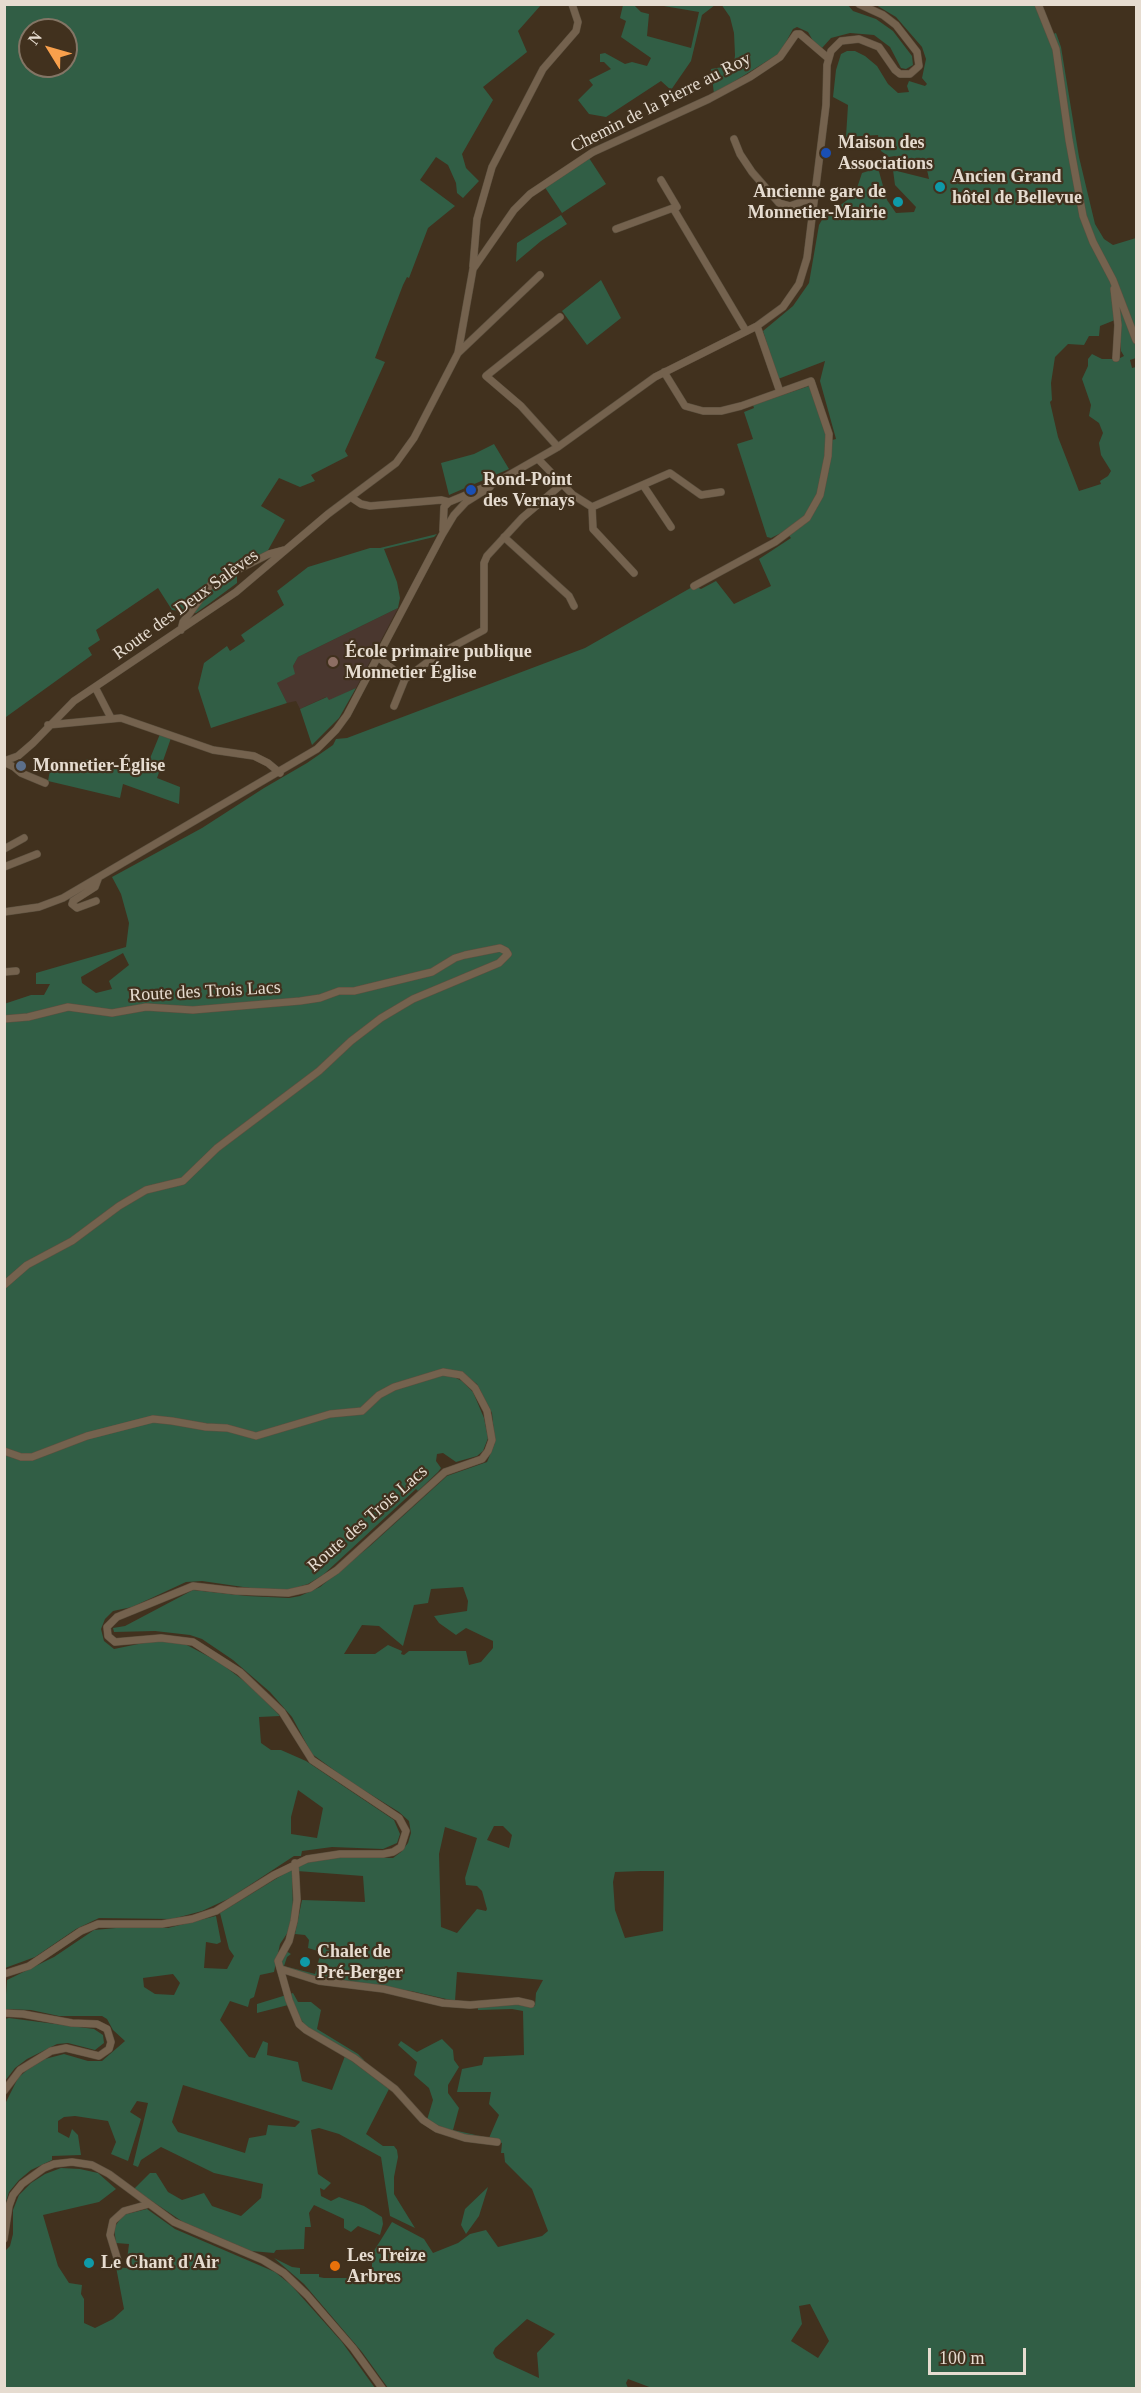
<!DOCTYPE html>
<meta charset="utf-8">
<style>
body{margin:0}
#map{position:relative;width:1141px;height:2393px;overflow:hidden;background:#41311e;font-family:Georgia,serif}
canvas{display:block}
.frame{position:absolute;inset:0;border:6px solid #e6dcd0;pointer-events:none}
.north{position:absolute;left:18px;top:18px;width:60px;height:60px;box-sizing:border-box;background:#41311e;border:2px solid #837565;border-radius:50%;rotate:307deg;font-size:16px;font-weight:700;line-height:24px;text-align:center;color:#e6dcd0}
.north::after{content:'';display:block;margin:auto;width:21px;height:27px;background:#f9a04c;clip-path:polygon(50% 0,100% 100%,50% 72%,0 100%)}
.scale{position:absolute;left:928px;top:2348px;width:98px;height:27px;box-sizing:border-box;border:3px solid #e6dcd0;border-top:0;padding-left:8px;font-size:18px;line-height:21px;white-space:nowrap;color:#e6dcd0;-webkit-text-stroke:4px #41311e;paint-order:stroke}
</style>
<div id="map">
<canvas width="1141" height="2393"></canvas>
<div class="frame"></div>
<div class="north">N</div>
<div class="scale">100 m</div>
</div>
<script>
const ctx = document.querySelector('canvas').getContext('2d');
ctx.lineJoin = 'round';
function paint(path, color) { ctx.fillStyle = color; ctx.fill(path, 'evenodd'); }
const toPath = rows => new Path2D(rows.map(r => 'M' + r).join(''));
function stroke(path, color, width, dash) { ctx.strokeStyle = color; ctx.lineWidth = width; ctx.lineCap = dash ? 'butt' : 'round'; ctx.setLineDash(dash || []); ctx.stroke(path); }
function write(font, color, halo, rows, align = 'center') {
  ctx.font = font + ' Georgia,serif'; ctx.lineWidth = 4.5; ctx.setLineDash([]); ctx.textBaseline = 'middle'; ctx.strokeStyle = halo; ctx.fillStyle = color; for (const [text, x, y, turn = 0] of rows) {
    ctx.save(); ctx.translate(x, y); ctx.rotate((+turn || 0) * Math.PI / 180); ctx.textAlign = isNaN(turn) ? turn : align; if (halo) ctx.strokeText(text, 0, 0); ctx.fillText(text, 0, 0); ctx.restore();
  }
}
const education = toPath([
 [398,608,356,688,329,701,326,697,300,709,296,701,287,703,277,683,294,674,293,666,298,657]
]);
const green = toPath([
 [721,4,848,5,853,11,876,19,893,31,912,56,913,65,906,69,901,68,890,47,874,35,850,33,831,38,822,48,816,46,808,32,797,27,793,29,780,53,714,94,711,69,734,65,735,55,734,33,730,17],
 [5,5,541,5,518,31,527,52,483,87,493,100,462,154,466,168,479,181,463,198,457,193,456,183,448,165,436,157,420,180,455,206,428,228,409,278,407,277,403,285,375,358,385,362,345,451,348,456,311,475,315,481,300,487,279,478,261,506,285,520,267,552,237,567,237,583,210,603,196,613,172,610,158,588,96,630,100,640,88,648,92,655,6,717],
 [30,30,66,30,66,66,30,66],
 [623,5,634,5,641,12,649,14,647,36,691,48,699,12,658,5,715,5,702,15,691,61,671,90,661,81,606,117,589,114,578,100,593,85,589,80,611,69,604,62,600,62,600,54,605,53,625,64,632,62,647,66,651,58,621,37,626,21,620,18],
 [876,5,1035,5,1048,36,1056,33,1061,47,1079,157,1095,224,1104,239,1113,245,1136,238,1136,358,1130,360,1132,368,1136,367,1136,2388,652,2388,628,2379,626,2383,628,2388,388,2388,362,2352,304,2284,274,2258,292,2267,300,2268,300,2274,319,2274,319,2277,324,2278,372,2278,372,2254,392,2222,424,2239,433,2253,458,2243,470,2234,486,2230,498,2247,542,2236,548,2231,532,2189,505,2162,504,2153,501,2153,502,2143,479,2136,454,2133,427,2120,433,2100,429,2088,414,2075,417,2062,398,2045,401,2041,417,2052,442,2039,453,2050,454,2060,459,2067,448,2085,448,2093,459,2108,453,2130,489,2138,499,2115,489,2104,491,2092,457,2092,462,2069,482,2065,484,2057,524,2055,523,2011,512,2009,478,2010,478,2007,514,2004,535,2006,536,1993,543,1980,457,1972,455,2001,411,1991,321,1979,282,1967,282,1959,286,1951,291,1954,287,1957,284,1966,315,1974,321,1952,308,1948,309,1940,305,1935,295,1934,302,1900,365,1902,363,1876,297,1871,297,1865,317,1860,342,1857,393,1858,401,1852,408,1843,411,1833,409,1821,399,1812,349,1781,312,1754,292,1717,270,1692,233,1660,202,1639,190,1635,155,1631,114,1632,113,1628,125,1626,193,1590,247,1596,289,1598,300,1596,320,1587,370,1546,447,1476,487,1462,495,1443,492,1413,477,1384,459,1371,454,1377,462,1381,473,1392,484,1418,488,1438,483,1451,477,1456,456,1462,443,1453,437,1454,436,1461,441,1468,438,1472,418,1491,416,1489,323,1575,308,1584,288,1590,257,1589,202,1581,186,1582,132,1607,113,1611,105,1619,101,1629,104,1641,114,1649,153,1641,183,1643,219,1662,252,1687,280,1716,259,1717,261,1743,271,1750,281,1750,306,1761,394,1820,400,1834,397,1843,383,1849,332,1847,302,1851,301,1856,294,1856,230,1898,202,1911,172,1919,99,1918,76,1929,35,1957,5,1968,4,1004,31,995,44,995,50,984,36,984,36,973,126,947,129,923,121,894,112,877,202,828,264,788,307,763,333,745,336,739,347,738,585,648,694,586,701,589,716,581,734,604,771,586,759,559,791,538,785,531,771,538,767,537,737,444,753,439,744,412,754,408,753,405,809,386,828,441,836,439,820,381,825,361,778,379,763,331,793,306,809,283,819,225,823,218,850,198,856,191,862,173,878,168,887,200,896,213,914,212,916,207,895,185,893,170,929,179,926,165,895,156,889,157,881,151,878,135,846,137,848,105,833,97,836,70,841,54,847,51,855,51,865,56,877,66,888,84,898,93,909,92,907,86,909,81,925,86,927,84,922,78,926,59,922,47,896,17],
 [1120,318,1121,351,1124,356,1118,359,1102,359,1092,354,1088,359,1088,366,1082,379,1091,405,1089,416,1099,423,1103,433,1099,443,1101,455,1111,471,1108,476,1100,481,1101,484,1079,491,1058,437,1050,402,1052,400,1051,383,1055,357,1068,344,1084,345,1089,336,1099,336,1100,326],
 [123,953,129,965,109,981,112,989,96,993,82,983,81,977],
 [463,1587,468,1601,467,1611,434,1616,439,1623,456,1635,466,1628,493,1641,493,1648,481,1662,469,1665,466,1651,409,1651,404,1655,401,1654,402,1651,388,1645,375,1654,344,1654,362,1625,379,1626,403,1646,414,1605,428,1603,431,1589],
 [298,1790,323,1808,317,1838,291,1834,291,1817],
 [494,1826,503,1826,512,1835,509,1848,487,1840],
 [445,1827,477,1838,465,1878,466,1885,477,1886,482,1891,487,1909,486,1911,477,1909,457,1933,441,1927,439,1854],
 [641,1871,664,1871,663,1931,625,1938,615,1910,613,1882,615,1872],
 [810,2304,829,2341,818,2358,791,2341,802,2324,799,2306],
 [527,2319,555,2334,537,2353,539,2378,496,2358,493,2353,495,2348],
 [589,158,606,184,562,213,544,186],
 [561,215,567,224,541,241,516,262,517,243],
 [601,280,621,318,587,345,562,311],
 [494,444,509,469,449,495,441,463,474,454],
 [437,534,434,537,384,549,397,582,400,598,398,608,298,657,293,666,295,674,277,683,287,703,211,728,198,688,204,663,227,646,230,651,245,641,241,635,284,605,277,591,308,567,370,548,380,548],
 [356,688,339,718,312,745,300,709,327,697,329,700],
 [160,734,171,738,157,778,180,787,179,804,123,784,120,798,48,781,51,765,84,769,87,759,144,773],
 [292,1869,293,1913,288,1932,280,1944,274,1972,260,1975,254,1997,250,1999,248,2007,230,2001,220,2020,249,2057,255,2058,263,2041,268,2043,267,2055,298,2062,302,2081,332,2090,345,2056,389,2089,366,2134,383,2146,394,2146,397,2150,398,2157,394,2177,394,2194,415,2228,390,2216,381,2157,339,2134,319,2128,311,2130,318,2174,331,2183,324,2190,320,2188,321,2196,331,2201,339,2197,364,2206,382,2217,383,2224,380,2235,358,2226,351,2232,344,2228,344,2219,314,2205,309,2213,311,2227,305,2227,304,2249,276,2250,274,2253,251,2251,183,2222,134,2189,150,2173,156,2173,168,2192,182,2200,204,2193,212,2206,241,2216,261,2198,263,2184,214,2173,161,2147,141,2160,138,2167,133,2165,148,2103,137,2101,130,2112,141,2119,128,2161,111,2154,116,2142,108,2121,75,2116,64,2117,58,2121,58,2132,69,2138,72,2129,78,2135,81,2155,52,2156,52,2160,31,2170,19,2180,9,2192,5,2205,5,2104,18,2078,27,2070,45,2059,64,2054,88,2061,102,2061,125,2041,113,2030,107,2019,102,2016,59,2016,31,2010,5,2009,7,1980,54,1957,94,1930,138,1926,168,1928,216,1916,221,1942,217,1944,206,1942,204,1968,227,1969,234,1956,229,1949,220,1913],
 [173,1974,180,1983,174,1995,155,1994,144,1987,143,1978],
 [183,2085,299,2121,300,2122,295,2127,268,2125,266,2135,249,2138,245,2153,178,2132,172,2122],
 [293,1993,298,2002,311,2002,321,2010,317,2029,358,2054,364,2060,362,2062,305,2026,292,2004,257,2013,257,2004],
 [9,2018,94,2029,103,2035,104,2043,95,2050,68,2043,57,2044,27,2059,15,2068,5,2081,5,2019],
 [61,2168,80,2169,98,2173,116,2189,99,2202,43,2215,58,2266,69,2283,82,2285,81,2294,84,2299,84,2323,95,2328,113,2319,124,2309,116,2267,126,2268,129,2244,116,2243,114,2228,123,2215,147,2209,175,2229,275,2272,291,2285,342,2342,375,2388,5,2388,4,2252,10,2246,13,2234,13,2210,19,2195,31,2183,45,2174],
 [488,2187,479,2216,466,2234,461,2225,465,2209]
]);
const minor = toPath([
 [1038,4,1056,49,1069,140,1083,216,1093,242,1113,280,1136,340],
 [734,139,740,154,752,172,779,203,790,206,815,197],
 [661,180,677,207,673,208,746,331],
 [616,229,673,208],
 [473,266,477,219,492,167,543,69,576,31,578,22,572,4],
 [1114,289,1118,325,1116,358],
 [757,326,780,392],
 [458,353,540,275],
 [664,372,685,406,703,411,721,411,741,406,811,381,829,434,828,456,820,495,807,518,775,542,694,586],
 [558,447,521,406,486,376,560,317],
 [539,460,573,495,592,507,670,473,701,495,721,492],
 [643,485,671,527],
 [352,498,361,504,370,506,441,500,449,502,495,483,558,447,655,377,757,326,783,307,799,284,807,258,826,105,827,65,831,51,841,41,859,39,879,47,895,70,900,74,910,74,919,66,917,52,896,25,883,15,859,4],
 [592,507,593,529,634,573],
 [443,530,444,507,449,502],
 [504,537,569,596,574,606],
 [181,630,183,622,212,583,269,554,284,550],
 [378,657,405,679,437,655,484,630,484,563,487,556,522,518,562,484],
 [95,687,111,718],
 [394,706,405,679],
 [48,725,121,718,213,750,254,756,268,763,280,773],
 [4,761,18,756,33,743,74,701,236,592,328,514,396,463,414,438,458,353,473,269,514,210,530,194,593,152,709,99,750,77,780,57,796,34,800,34,828,58],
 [4,762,14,767,21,773,45,783],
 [4,849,24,838],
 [4,867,37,854],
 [96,901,77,908,72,904,73,901,95,887,98,879],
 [4,912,39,907,63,898,317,749,336,730,347,715,442,535,454,515,466,502,490,487],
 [4,972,16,971],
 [4,1019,28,1017,68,1007,112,1013,146,1007,193,1010,300,1001,320,998,339,991,354,991,432,972,455,958,465,955,500,948,506,951,508,954,499,963,413,999,381,1018,351,1041,319,1071,217,1148,183,1181,146,1190,119,1206,72,1241,27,1265,4,1285],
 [4,1451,21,1457,32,1457,87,1436,153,1419,172,1421,206,1427,227,1428,256,1436,330,1414,362,1411,379,1395,394,1387,443,1372,461,1375,475,1388,487,1411,492,1440,488,1451,482,1459,445,1472,337,1570,310,1588,288,1593,236,1591,193,1586,117,1617,107,1627,108,1636,115,1642,161,1638,193,1642,240,1672,282,1712,312,1760,399,1818,406,1831,401,1847,393,1852,383,1854,340,1854,307,1859,274,1875,216,1911,192,1919,162,1924,98,1924,81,1931,29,1966,4,1974],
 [295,1863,297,1900,294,1921,289,1941,278,1961,289,2000,299,2024,306,2030,354,2058,395,2089,423,2120,437,2129,465,2138,497,2142],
 [281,1969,319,1981,384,1989,443,2003,470,2005,518,2001,531,2004],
 [4,2013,23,2014,72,2023,97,2024,107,2029,111,2042,109,2049,99,2056,66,2048,51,2051,20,2070,4,2091],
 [4,2239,9,2206,13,2195,22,2184,44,2168,54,2164,72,2162,92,2165,109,2174,174,2222,263,2260,284,2273,307,2295,353,2348,382,2388],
 [118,2261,110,2235,113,2221,124,2211,149,2204]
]);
const markers = [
 [826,153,6,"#1a4fb4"],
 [940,187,6,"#0f9aa8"],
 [898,202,6,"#0f9aa8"],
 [471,490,6,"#1a4fb4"],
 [333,662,6,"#8d6e63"],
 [21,766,6,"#5c6f8a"],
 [305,1962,6,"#0f9aa8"],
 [89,2263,6,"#0f9aa8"],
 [335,2266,6,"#e8710a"]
];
const streetNames = [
 ["Chemin de la Pierre au Roy",661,103,-27],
 ["Route des Deux Salèves",186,605,-36],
 ["Route des Trois Lacs",205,992,-3],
 ["Route des Trois Lacs",368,1519,-41]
];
const poiNames = [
 ["Maison des",838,143],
 ["Associations",838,164],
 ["Ancien Grand",952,177],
 ["hôtel de Bellevue",952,198],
 ["Ancienne gare de",886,192,"right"],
 ["Monnetier-Mairie",886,213,"right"],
 ["Rond-Point",483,480],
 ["des Vernays",483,501],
 ["École primaire publique",345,652],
 ["Monnetier Église",345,673],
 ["Monnetier-Église",33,766],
 ["Chalet de",317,1952],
 ["Pré-Berger",317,1973],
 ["Les Treize",347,2256],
 ["Arbres",347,2277],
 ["Le Chant d'Air",101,2263]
];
paint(education, '#4a372f');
paint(green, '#315e45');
stroke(minor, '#5c503f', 8);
stroke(minor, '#74624e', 7);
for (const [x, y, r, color] of markers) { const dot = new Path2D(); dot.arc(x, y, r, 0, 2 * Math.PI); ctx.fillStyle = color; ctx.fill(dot); stroke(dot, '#41311e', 2); }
write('18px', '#e6dcd0', '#41311e', streetNames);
write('bold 18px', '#e6dcd0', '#41311e', poiNames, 'left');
</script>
